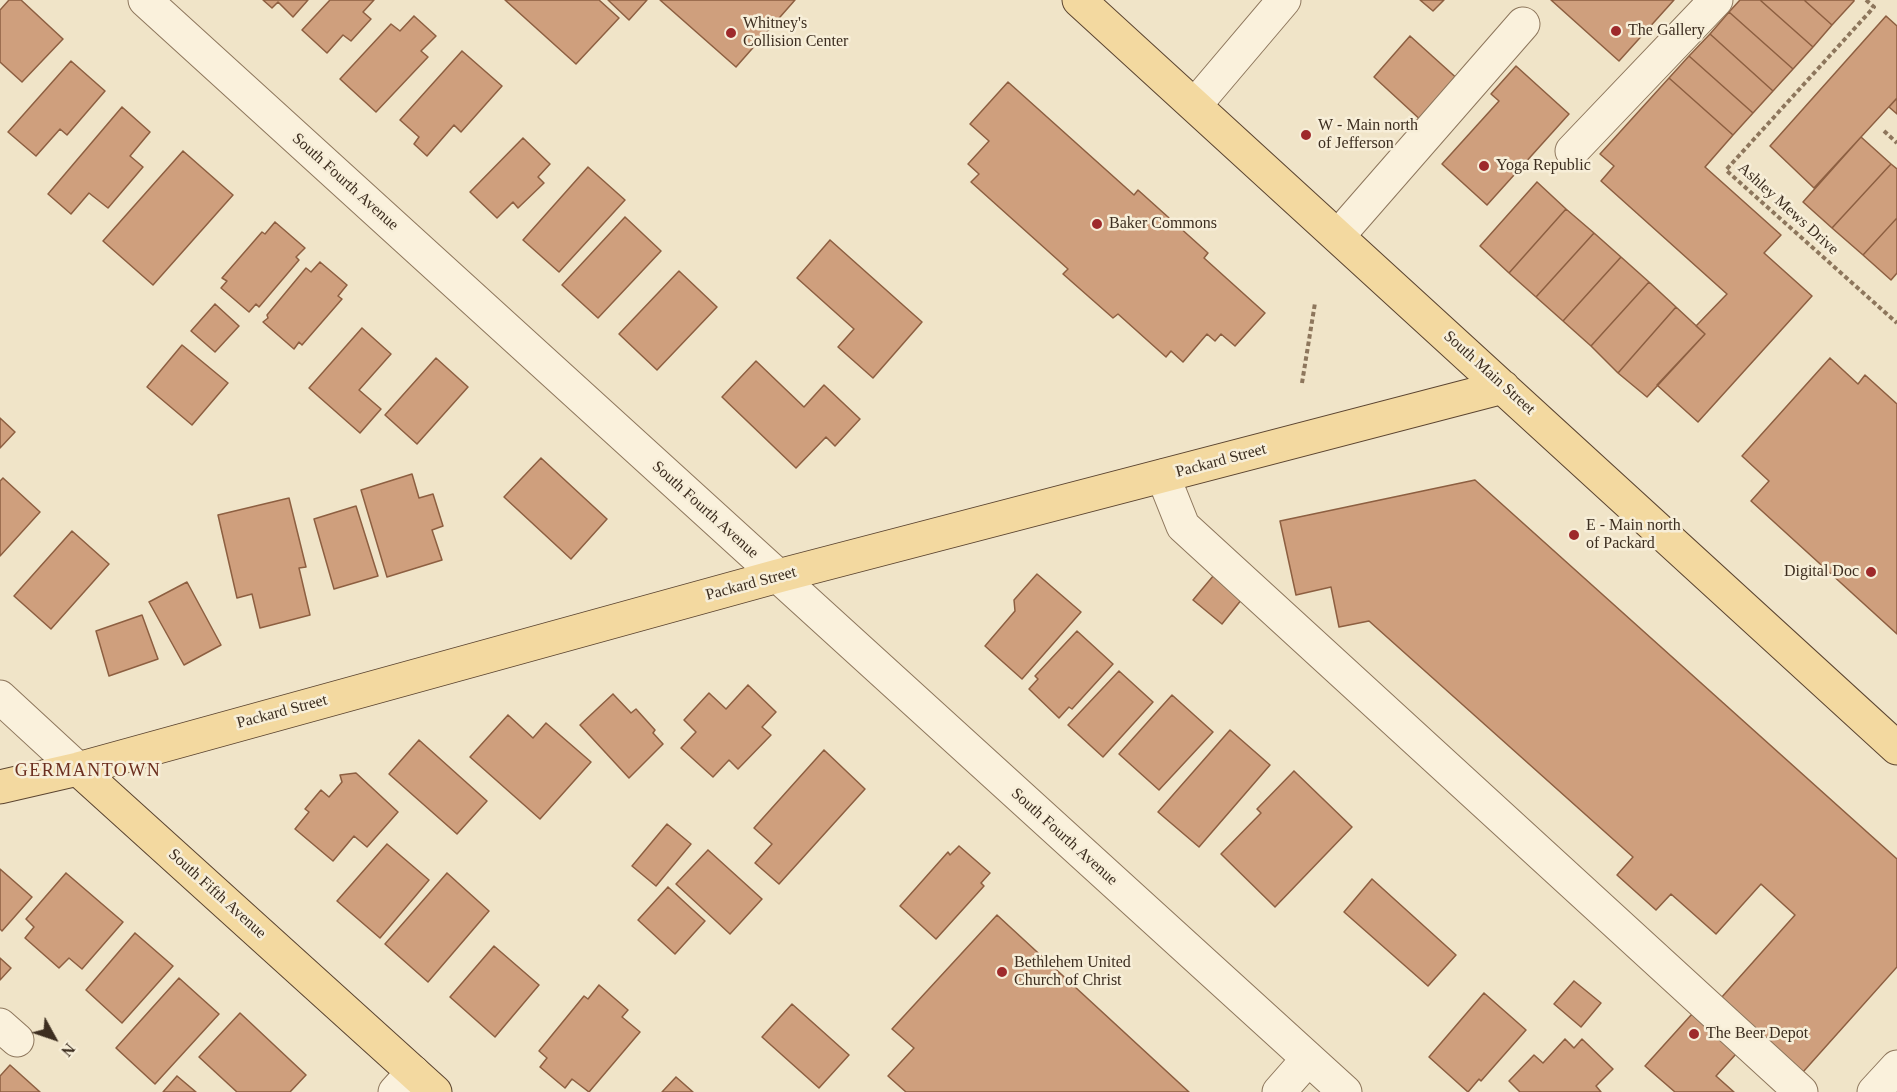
<!DOCTYPE html>
<style>
body{margin:0}
#map{position:relative;width:1897px;height:1092px;overflow:hidden;background:#f0e4c8;font-family:Georgia,serif}
canvas{display:block}
.north{position:absolute;left:24px;top:1008px;width:60px;height:60px;-webkit-text-stroke:4px #f7eed8;paint-order:stroke;rotate:130deg;font-size:16px;font-weight:700;line-height:24px;text-align:center;color:#3d2e20}
.north::after{content:'';display:block;margin:auto;width:21px;height:27px;background:#3d2e20;clip-path:polygon(50% 0,100% 100%,50% 72%,0 100%)}
</style>
<div id="map">
<canvas width="1897" height="1092"></canvas>
<div class="north">N</div>
</div>
<script>
const ctx = document.querySelector('canvas').getContext('2d');
ctx.lineJoin = 'round';
function paint(path, color) { ctx.fillStyle = color; ctx.fill(path, 'evenodd'); }
const toPath = rows => new Path2D(rows.map(r => 'M' + r).join(''));
function stroke(path, color, width, dash) { ctx.strokeStyle = color; ctx.lineWidth = width; ctx.lineCap = dash ? 'butt' : 'round'; ctx.setLineDash(dash || []); ctx.stroke(path); }
function write(font, color, halo, rows, align = 'center') {
  ctx.font = font + ' Georgia,serif'; ctx.lineWidth = 5; ctx.setLineDash([]); ctx.textBaseline = 'middle'; ctx.strokeStyle = halo; ctx.fillStyle = color; for (const [text, x, y, turn = 0] of rows) {
    ctx.save(); ctx.translate(x, y); ctx.rotate((+turn || 0) * Math.PI / 180); ctx.textAlign = isNaN(turn) ? turn : align; if (halo) ctx.strokeText(text, 0, 0); ctx.fillText(text, 0, 0); ctx.restore();
  }
}
const building = toPath([
 [9,0,21,0,63,39,22,82,0,62,0,10,9,0],
 [263,0,308,0,293,17,278,2,272,8,263,0],
 [330,0,374,0,363,12,371,19,351,41,343,35,327,53,302,30,330,0],
 [505,0,599,0,619,18,576,64,505,0],
 [608,0,647,0,629,20,608,0],
 [660,0,795,0,736,67,660,0],
 [1420,0,1444,0,1433,11,1420,0],
 [1551,0,1674,0,1619,61,1551,0],
 [1740,0,1760,0,1813,47,1793,69,1729,12,1740,0],
 [1760,0,1804,0,1832,25,1813,47,1760,0],
 [1804,0,1854,0,1854,1,1832,25,1804,0],
 [1729,12,1793,69,1773,91,1710,34,1729,12],
 [414,16,436,36,421,51,428,57,376,112,340,79,391,24,400,31,414,16],
 [1886,16,1897,26,1897,98,1814,188,1770,146,1886,16],
 [1710,34,1773,91,1753,113,1689,56,1710,34],
 [1410,36,1461,82,1424,123,1374,77,1410,36],
 [462,51,502,86,461,132,454,125,427,156,414,144,419,137,400,120,462,51],
 [1689,56,1753,113,1733,135,1669,78,1689,56],
 [71,61,105,91,67,135,60,129,36,156,8,132,71,61],
 [1516,66,1569,114,1487,205,1442,164,1499,101,1491,94,1516,66],
 [1669,78,1733,135,1705,167,1781,235,1764,253,1812,296,1698,422,1657,385,1705,334,1696,326,1727,294,1601,181,1614,166,1600,154,1669,78],
 [1008,82,1134,195,1138,190,1208,253,1204,258,1265,313,1235,346,1221,334,1215,341,1207,334,1183,362,1171,351,1166,357,1118,314,1113,318,1063,274,1068,269,971,182,979,174,968,164,989,141,970,124,1008,82],
 [1897,98,1897,114,1889,107,1897,98],
 [122,107,150,132,130,156,143,167,108,208,89,193,71,214,48,194,122,107],
 [1861,137,1891,164,1832,228,1803,202,1861,137],
 [523,138,550,164,538,177,544,183,518,208,513,202,497,218,470,192,523,138],
 [183,151,233,195,153,285,103,241,183,151],
 [1891,164,1897,169,1897,218,1863,255,1832,228,1891,164],
 [588,167,625,200,559,272,523,240,588,167],
 [1537,182,1566,209,1509,273,1480,246,1537,182],
 [1566,209,1594,233,1536,297,1509,273,1566,209],
 [625,217,661,251,598,318,562,285,625,217],
 [1897,218,1897,273,1891,280,1863,255,1897,218],
 [275,222,305,248,296,257,299,260,259,307,256,304,249,312,221,288,227,281,222,278,262,232,265,234,275,222],
 [1594,233,1621,257,1563,321,1536,297,1594,233],
 [830,240,922,322,873,378,838,347,854,329,797,278,830,240],
 [1621,257,1649,282,1591,346,1563,321,1621,257],
 [320,262,347,285,338,296,342,299,302,345,299,342,294,349,263,322,268,318,267,315,306,268,311,272,320,262],
 [679,271,717,307,657,370,619,334,679,271],
 [1649,282,1676,307,1618,373,1591,346,1649,282],
 [215,304,239,326,215,352,191,331,215,304],
 [1676,307,1705,334,1647,397,1618,373,1676,307],
 [362,328,391,354,359,390,381,409,360,433,309,388,362,328],
 [182,345,228,383,192,425,147,387,182,345],
 [436,358,468,387,417,444,385,415,436,358],
 [1830,358,1858,384,1865,375,1897,404,1897,634,1751,501,1769,481,1742,456,1830,358],
 [756,361,804,407,824,385,860,419,835,446,826,437,796,468,722,397,756,361],
 [0,418,15,432,0,448,0,418],
 [541,458,607,519,571,559,504,497,541,458],
 [412,474,419,498,433,494,443,526,432,530,442,560,387,577,361,490,412,474],
 [3,478,40,512,0,556,0,481,3,478],
 [1475,480,1897,859,1897,967,1803,1072,1721,998,1795,915,1761,884,1716,934,1671,894,1656,910,1617,875,1633,857,1369,621,1339,627,1331,587,1296,595,1280,521,1475,480],
 [289,498,306,567,299,568,310,615,260,628,252,594,237,598,218,515,289,498],
 [356,506,378,576,334,589,314,519,356,506],
 [72,531,109,564,51,629,14,596,72,531],
 [1037,574,1081,612,1022,679,985,646,1015,611,1014,600,1037,574],
 [1214,575,1242,599,1222,624,1193,600,1214,575],
 [187,582,221,645,184,665,149,602,187,582],
 [142,615,158,659,109,676,96,631,142,615],
 [1077,631,1113,664,1072,709,1069,707,1059,718,1029,689,1038,679,1035,676,1077,631],
 [1119,671,1153,702,1103,757,1068,725,1119,671],
 [748,685,776,712,762,727,771,735,738,769,729,760,713,777,681,748,696,732,684,720,709,693,726,709,748,685],
 [613,694,631,713,636,709,655,730,653,733,663,744,629,778,580,725,613,694],
 [1172,695,1213,732,1159,790,1119,754,1172,695],
 [508,715,533,738,546,723,591,762,540,819,470,757,508,715],
 [1230,730,1270,765,1199,847,1158,812,1230,730],
 [419,740,487,801,457,834,389,774,419,740],
 [824,750,865,789,779,884,755,863,772,844,754,828,824,750],
 [1294,771,1352,827,1275,907,1221,854,1261,813,1257,809,1294,771],
 [356,773,398,812,367,847,354,836,333,861,295,829,309,812,305,809,321,790,329,797,342,782,340,775,356,773],
 [667,824,691,844,656,886,632,866,667,824],
 [387,844,429,880,380,938,337,901,387,844],
 [959,846,990,873,981,883,984,886,936,939,900,906,948,852,950,855,959,846],
 [708,850,762,899,730,934,676,884,708,850],
 [0,869,32,897,2,931,0,929,0,869],
 [66,873,123,922,82,969,69,958,59,968,25,938,34,927,26,919,66,873],
 [447,873,489,911,428,982,385,944,447,873],
 [1372,879,1456,955,1428,986,1344,912,1372,879],
 [668,887,705,921,675,954,638,920,668,887],
 [997,915,1189,1092,906,1092,888,1076,914,1048,892,1029,997,915],
 [135,933,173,966,122,1023,86,990,135,933],
 [494,946,539,985,495,1037,450,997,494,946],
 [0,958,11,968,0,980,0,958],
 [179,978,219,1014,155,1084,116,1048,179,978],
 [1574,981,1601,1003,1581,1027,1554,1004,1574,981],
 [599,985,628,1010,622,1017,640,1032,589,1092,572,1079,565,1088,540,1067,547,1058,539,1051,584,996,588,999,599,985],
 [1484,993,1526,1030,1481,1081,1479,1079,1468,1092,1429,1057,1484,993],
 [792,1004,849,1055,819,1088,762,1037,792,1004],
 [240,1013,306,1075,290,1092,237,1092,199,1057,240,1013],
 [1692,1014,1736,1054,1716,1076,1734,1092,1675,1092,1645,1066,1692,1014],
 [1565,1039,1574,1048,1582,1039,1613,1069,1596,1086,1601,1092,1520,1092,1509,1081,1534,1055,1543,1063,1565,1039],
 [10,1065,40,1092,0,1092,0,1076,10,1065],
 [177,1076,196,1092,163,1092,177,1076],
 [676,1077,693,1092,662,1092,676,1077]
]);
const path = toPath([
 [1866,0,1874,7,1726,170,1897,323],
 [1884,131,1897,143],
 [1302,383,1315,303]
]);
const minor = toPath([
 [145,0,1345,1092],
 [1195,105,1284,0],
 [1572,151,1716,0],
 [1338,236,1523,24],
 [1163,476,1183,526,1801,1092],
 [0,697,78,769],
 [0,1025,17,1040],
 [395,1092,413,1072],
 [1279,1092,1308,1059],
 [1874,1092,1897,1067]
]);
const major = toPath([
 [1079,0,1897,748],
 [78,769,435,1092],
 [0,787,78,769,778,576,1503,387]
]);
const markers = [
 [1616,31,6,"#9e2a2b"],
 [731,33,6,"#9e2a2b"],
 [1306,135,6,"#9e2a2b"],
 [1484,166,6,"#9e2a2b"],
 [1097,224,6,"#9e2a2b"],
 [1574,535,6,"#9e2a2b"],
 [1871,572,6,"#9e2a2b"],
 [1002,972,6,"#9e2a2b"],
 [1694,1034,6,"#9e2a2b"]
];
const poiNames = [
 ["Whitney's",743,24],
 ["Collision Center",743,42],
 ["The Gallery",1628,31],
 ["W - Main north",1318,126],
 ["of Jefferson",1318,144],
 ["Yoga Republic",1496,166],
 ["Baker Commons",1109,224],
 ["E - Main north",1586,526],
 ["of Packard",1586,544],
 ["Digital Doc",1859,572,"right"],
 ["Bethlehem United",1014,963],
 ["Church of Christ",1014,981],
 ["The Beer Depot",1706,1034]
];
const streetNames = [
 ["South Fourth Avenue",345,182,42],
 ["Ashley Mews Drive",1788,209,42],
 ["South Main Street",1489,373,42],
 ["Packard Street",1221,461,-15],
 ["South Fourth Avenue",705,510,42],
 ["Packard Street",751,584,-15],
 ["Packard Street",282,712,-15],
 ["South Fourth Avenue",1064,837,42],
 ["South Fifth Avenue",217,894,42]
];
const neighbourhoodNames = [
 ["GERMANTOWN",88,771]
];
paint(building, '#cf9f7d');
stroke(building, '#8d5f41', 1.5);
stroke(minor, '#8d765c', 35);
stroke(major, '#5b4430', 35);
stroke(path, '#8d765c', 4, [4.5, 3]);
stroke(minor, '#faf1dc', 33);
stroke(major, '#f3d9a0', 33);
for (const [x, y, r, color] of markers) { const dot = new Path2D(); dot.arc(x, y, r, 0, 2 * Math.PI); ctx.fillStyle = color; ctx.fill(dot); stroke(dot, '#f7eed8', 2); }
write('16px', '#3d2e20', '#f7eed8', poiNames, 'left');
write('16px', '#3d2e20', '#f7eed8', streetNames);
ctx.letterSpacing = '1.5px';
write('18px', '#6b2e1e', '#f7eed8', neighbourhoodNames);
ctx.letterSpacing = '0px';
</script>
